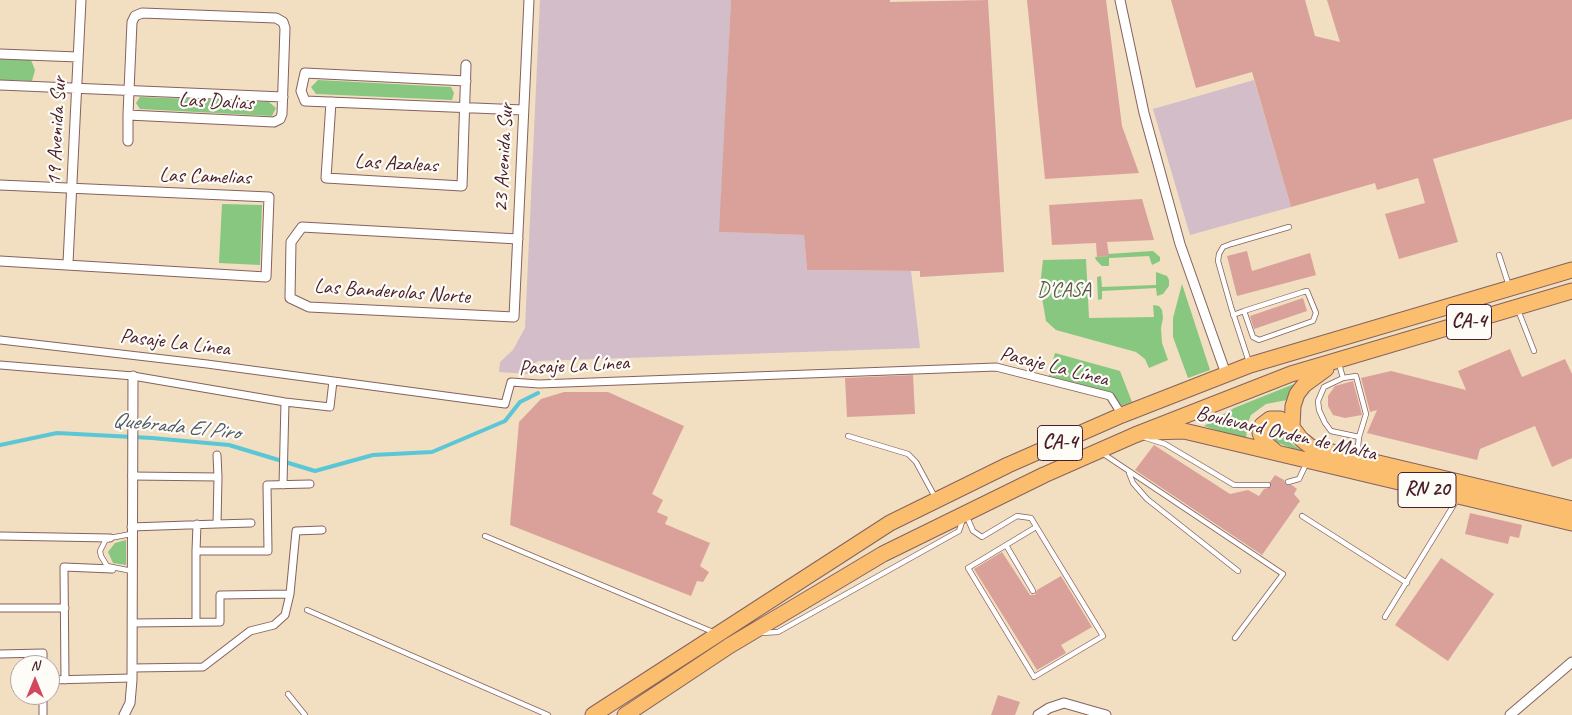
<!DOCTYPE html>
<meta charset="utf-8">
<style>
body{margin:0}
#map{position:relative;width:1572px;height:715px;overflow:hidden;background:#f2dec0;font-family:Caveat,sans-serif}
canvas{display:block}
.north{position:absolute;left:10px;top:655px;width:50px;height:50px;box-sizing:border-box;background:#fdfcf7;border:1px solid #b5a4a5;border-radius:50%;rotate:0deg;font-size:14px;font-weight:700;line-height:20px;text-align:center;color:#4a1f2b}
.north::after{content:'';display:block;margin:auto;width:18px;height:22px;background:#d1495b;clip-path:polygon(50% 0,100% 100%,50% 72%,0 100%)}
</style>
<div id="map">
<canvas width="1572" height="715"></canvas>
<div class="north">N</div>
</div>
<script>
const ctx = document.querySelector('canvas').getContext('2d');
ctx.lineJoin = 'round';
function paint(path, color) { ctx.fillStyle = color; ctx.fill(path, 'evenodd'); }
const toPath = rows => new Path2D(rows.map(r => 'M' + r).join(''));
function stroke(path, color, width, dash) { ctx.strokeStyle = color; ctx.lineWidth = width; ctx.lineCap = dash ? 'butt' : 'round'; ctx.setLineDash(dash || []); ctx.stroke(path); }
function write(font, color, halo, rows, align = 'center') {
  ctx.font = font + ' Caveat,sans-serif'; ctx.lineWidth = 4.5; ctx.setLineDash([]); ctx.textBaseline = 'middle'; ctx.strokeStyle = halo; ctx.fillStyle = color; for (const [text, x, y, turn = 0] of rows) {
    ctx.save(); ctx.translate(x, y); ctx.rotate((+turn || 0) * Math.PI / 180); ctx.textAlign = isNaN(turn) ? turn : align; if (halo) ctx.strokeText(text, 0, 0); ctx.fillText(text, 0, 0); ctx.restore();
  }
}
const industrial = toPath([
 [540,0,731,0,720,232,804,235,807,270,911,271,920,348,538,361,529,368,528,374,499,372,500,362,513,350,525,328],
 [1254,80,1291,207,1190,235,1153,109]
]);
const green = toPath([
 [0,59,31,60,35,70,32,81,0,80],
 [318,80,451,87,454,93,452,100,316,94,311,87],
 [140,97,269,102,276,108,272,116,140,109,136,103],
 [222,204,262,205,260,265,219,263],
 [1153,251,1160,257,1160,261,1152,265,1149,256,1109,258,1109,266,1102,266,1096,260,1095,257,1108,256,1108,254],
 [1086,259,1089,318,1154,317,1153,305,1159,306,1162,310,1163,318,1161,328,1162,343,1168,360,1149,368,1145,359,1136,352,1056,330,1046,321,1040,286,1043,260],
 [1156,272,1167,276,1169,280,1169,286,1163,294,1157,296,1156,288,1102,291,1102,299,1098,300,1097,277,1101,276,1102,287,1156,285],
 [1182,284,1210,370,1188,378,1173,337,1173,318],
 [1055,353,1120,371,1132,402,1118,407,1111,394,1048,379],
 [1294,384,1287,400,1266,404,1251,415,1247,425,1246,440,1204,426,1234,408],
 [1274,427,1280,427,1292,444,1305,453,1273,441,1269,433,1270,429],
 [126,540,126,565,113,563,108,552,115,543]
]);
const stream = toPath([
 [0,445,57,433,152,438,229,445,315,471,373,455,432,452,505,421,520,402,538,393]
]);
const building = toPath([
 [731,0,890,0,890,2,988,0,1004,272,920,277,920,271,807,270,804,235,719,232],
 [1027,0,1106,0,1122,126,1139,173,1045,179],
 [1171,0,1305,0,1315,36,1340,42,1327,0,1572,0,1572,119,1433,159,1458,242,1399,259,1385,214,1425,203,1418,178,1377,190,1375,183,1291,207,1252,72,1196,88],
 [1142,199,1154,240,1107,242,1109,256,1097,257,1096,243,1052,245,1049,205],
 [1247,251,1252,271,1310,253,1316,275,1237,296,1227,256],
 [1303,298,1307,311,1254,329,1250,316],
 [1510,349,1522,377,1565,359,1572,374,1572,458,1552,467,1535,426,1480,449,1477,460,1367,433,1377,410,1370,412,1361,378,1391,371,1466,390,1458,371],
 [913,375,915,414,847,417,845,378],
 [1353,381,1362,415,1345,418,1333,415,1328,406,1328,396,1335,386],
 [564,392,608,392,684,426,652,494,663,500,657,512,668,517,665,524,710,543,700,566,709,572,703,582,697,581,691,596,510,525,519,422,541,399],
 [1154,445,1230,494,1248,490,1259,496,1264,489,1271,487,1270,482,1275,475,1284,480,1286,485,1292,485,1297,489,1294,494,1300,501,1262,555,1135,470],
 [1470,513,1522,525,1519,538,1510,536,1508,544,1465,534],
 [1002,552,1030,595,1035,595,1037,590,1061,576,1092,627,1061,645,1066,653,1037,670,974,569],
 [1441,558,1494,594,1448,661,1395,625],
 [998,695,1020,702,1015,715,991,715]
]);
const service = toPath([
 [1499,255,1509,286],
 [1518,310,1534,351],
 [1233,315,1244,311,1303,292,1307,291,1316,313,1313,321,1259,340,1253,337,1244,311],
 [1249,362,1231,307,1218,261,1219,254,1223,247,1231,244,1289,227],
 [1339,364,1343,378,1324,387,1318,401,1319,410,1325,423,1331,431,1359,437,1357,456],
 [1343,378,1356,376,1366,414,1359,437],
 [848,436,908,454,916,462,935,497],
 [1143,437,1165,444,1234,485,1268,485],
 [1102,453,1283,574,1235,638],
 [1129,473,1133,483,1147,499,1238,571],
 [1288,482,1299,479,1307,462],
 [1302,516,1407,583],
 [967,517,973,531,982,537,1017,516,1031,518,1103,636,1034,677,968,568,1036,527],
 [131,534,110,538,105,541,100,551,101,556,107,566,132,571],
 [485,536,713,632],
 [1006,545,1033,591],
 [307,610,548,715],
 [1385,617,1458,498],
 [761,633,778,632,959,531,963,519],
 [288,694,305,715]
]);
const pedestrian = toPath([
 [0,340,207,364,505,404,511,382,539,384,996,367,1110,396,1122,415],
 [0,365,133,376,285,402,330,407,333,381],
 [217,455,218,477],
 [283,485,285,402],
 [217,524,251,523],
 [131,527,217,524,218,477,132,476],
 [0,536,110,538],
 [196,551,197,524],
 [0,608,65,608],
 [196,622,196,551,268,551,267,485,310,484],
 [133,623,220,622,220,595,290,594,296,531,322,530],
 [0,654,43,653,43,665],
 [132,668,203,667,250,631,274,625,285,615,290,594],
 [50,680,132,678],
 [65,680,64,567,112,569],
 [43,695,43,715]
]);
const minor = toPath([
 [1120,0,1144,113,1180,244,1226,374],
 [0,54,78,57],
 [466,81,305,73,301,91,305,101,523,110],
 [0,85,283,97],
 [331,102,326,178,462,186,466,65],
 [128,141,128,115,129,91,132,22,135,16,142,13,276,18,283,22,285,28,282,114,280,119,274,122,128,115],
 [0,185,269,197,266,277,0,261],
 [518,239,302,227,291,242,290,298,309,307,514,317,529,0],
 [68,263,81,0],
 [124,715,130,703,132,680,133,376],
 [1038,715,1049,708,1064,703,1106,715],
 [1510,715,1572,662]
]);
const trunk = toPath([
 [1326,369,1304,385,1297,394,1293,406,1292,427,1301,439,1311,447,1572,509],
 [1151,432,1184,431,1572,523],
 [1277,453,1263,441,1260,433,1262,425,1270,419,1280,419,1292,427],
 [593,715,890,523,1008,465,1122,415,1250,365,1572,270],
 [625,715,729,646,883,554,1044,475,1135,435,1291,374,1572,291]
]);
const shields = [
 [1469,322,45],
 [1060,443,45],
 [1427,490,58]
];
const shieldNames = [
 ["CA-4",1469,322],
 ["CA-4",1060,443],
 ["RN 20",1427,490]
];
const streetNames = [
 ["Las Dalias",216,102,3],
 ["19 Avenida Sur",57,131,-87],
 ["23 Avenida Sur",504,158,-87],
 ["Las Azaleas",396,164,3],
 ["Las Camelias",205,177,2],
 ["Las Banderolas Norte",392,292,4],
 ["Pasaje La Línea",175,343,7],
 ["Pasaje La Línea",574,366,-3],
 ["Pasaje La Línea",1054,367,14],
 ["Boulevard Orden de Malta",1286,434,13]
];
const parkNames = [
 ["D'CASA",1064,290]
];
const waterNames = [
 ["Quebrada El Piro",176,427,6]
];
paint(industrial, '#d2bdc8');
paint(green, '#87c77f');
stroke(stream, '#5bc6d5', 4);
paint(building, '#daa19b');
stroke(service, '#85625f', 6);
stroke(pedestrian, '#85625f', 9);
stroke(minor, '#85625f', 11);
stroke(trunk, '#85625f', 17);
stroke(service, '#fff', 4.5);
stroke(pedestrian, '#fff', 7);
stroke(minor, '#fff', 9);
stroke(trunk, '#fabe6e', 15);
for (const [x, y, w] of shields) { const box = new Path2D(); box.roundRect(x - w / 2, y - 17.5, w, 35, 4); ctx.fillStyle = '#fdfcf7'; ctx.fill(box); stroke(box, '#4a1f2b', 1); }
write('bold 20px', '#4a1f2b', null, shieldNames);
write('21px', '#4a1f2b', '#fdfcf7', streetNames);
write('21px', '#5f5a48', '#fdfcf7', parkNames);
write('italic 22px', '#505966', '#fdfcf7', waterNames);
</script>
